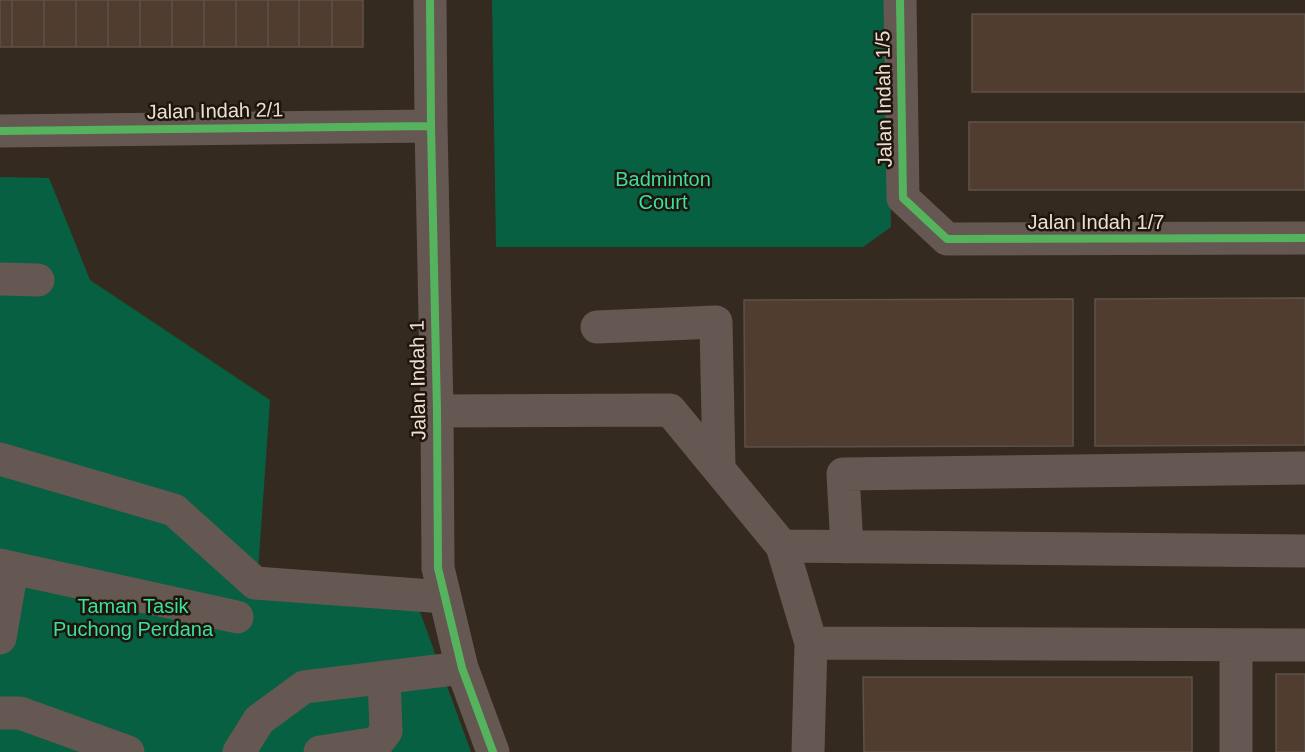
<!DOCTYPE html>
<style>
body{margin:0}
canvas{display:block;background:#352a1f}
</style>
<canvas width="1305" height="752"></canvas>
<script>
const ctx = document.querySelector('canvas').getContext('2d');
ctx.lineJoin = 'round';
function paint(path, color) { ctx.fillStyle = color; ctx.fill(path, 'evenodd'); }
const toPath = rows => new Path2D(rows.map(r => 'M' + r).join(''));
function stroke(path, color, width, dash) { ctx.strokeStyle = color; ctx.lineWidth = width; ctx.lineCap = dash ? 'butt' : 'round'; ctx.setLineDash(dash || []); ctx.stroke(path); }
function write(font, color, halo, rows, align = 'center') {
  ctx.font = font + ' Arial,sans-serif'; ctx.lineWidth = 5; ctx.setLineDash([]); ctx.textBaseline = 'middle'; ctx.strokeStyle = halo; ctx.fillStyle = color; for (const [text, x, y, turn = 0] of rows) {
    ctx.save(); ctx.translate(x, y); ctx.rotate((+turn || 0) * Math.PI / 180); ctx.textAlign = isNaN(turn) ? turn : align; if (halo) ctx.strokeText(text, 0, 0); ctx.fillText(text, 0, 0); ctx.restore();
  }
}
const green = toPath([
 [492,0,887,0,891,227,863,247,496,247],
 [0,177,49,178,90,280,270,400,258,571,408,579,471,752,0,752]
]);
const building = toPath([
 [0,0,12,0,12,47,0,47,0,0],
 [12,0,44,0,44,47,12,47,12,0],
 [44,0,76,0,76,47,44,47,44,0],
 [76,0,108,0,108,47,76,47,76,0],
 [108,0,140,0,140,47,108,47,108,0],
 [140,0,172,0,172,47,140,47,140,0],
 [172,0,204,0,204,47,172,47,172,0],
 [204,0,236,0,236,47,204,47,204,0],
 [236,0,268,0,268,47,236,47,236,0],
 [268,0,299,0,299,47,268,47,268,0],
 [299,0,332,0,332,47,299,47,299,0],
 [332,0,363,0,363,47,332,47,332,0],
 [972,14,1305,14,1305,92,972,92,972,14],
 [969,122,1305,122,1305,190,969,190,969,122],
 [1305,298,1305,445,1095,446,1095,299,1305,298],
 [1073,299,1073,446,745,447,744,300,1073,299],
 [1276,674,1305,674,1305,752,1276,752,1276,674],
 [863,677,1192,677,1192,752,864,752,863,677]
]);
const minor = toPath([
 [430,0,431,126,437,411,438,568,462,668,493,752],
 [900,0,903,198,947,239,1305,238],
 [0,131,431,126],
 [0,279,38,280],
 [597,327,716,322,719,468],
 [437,411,670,410,782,546,811,643,808,752],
 [0,459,174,510,255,583,445,597],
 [782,546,1305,551],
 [847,547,843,474,1305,468],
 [0,565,237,617],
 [0,638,12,569],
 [811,643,1305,645],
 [0,713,20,713,128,752],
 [239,752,259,720,304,687,462,668],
 [320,752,377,743,386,731,384,677],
 [1236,752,1236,646]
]);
const cycleway = toPath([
 [430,0,431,126,437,411,438,568,462,668,493,752],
 [900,0,903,198,947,239,1305,238],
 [0,131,431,126]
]);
const streetNames = [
 ["Jalan Indah 1/5",885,99,-91],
 ["Jalan Indah 2/1",215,112,-1],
 ["Jalan Indah 1/7",1096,223],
 ["Jalan Indah 1",419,380,-91]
];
const parkNames = [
 ["Badminton",663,180],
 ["Court",663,203],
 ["Taman Tasik",133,607],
 ["Puchong Perdana",133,630]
];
paint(green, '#076041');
paint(building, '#513c30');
stroke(building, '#5d514a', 1.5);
stroke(minor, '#655852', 33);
stroke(cycleway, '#56b35d', 8);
write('20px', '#ecded2', '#1e150c', streetNames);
write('20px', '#3cdfa1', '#1e150c', parkNames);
</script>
